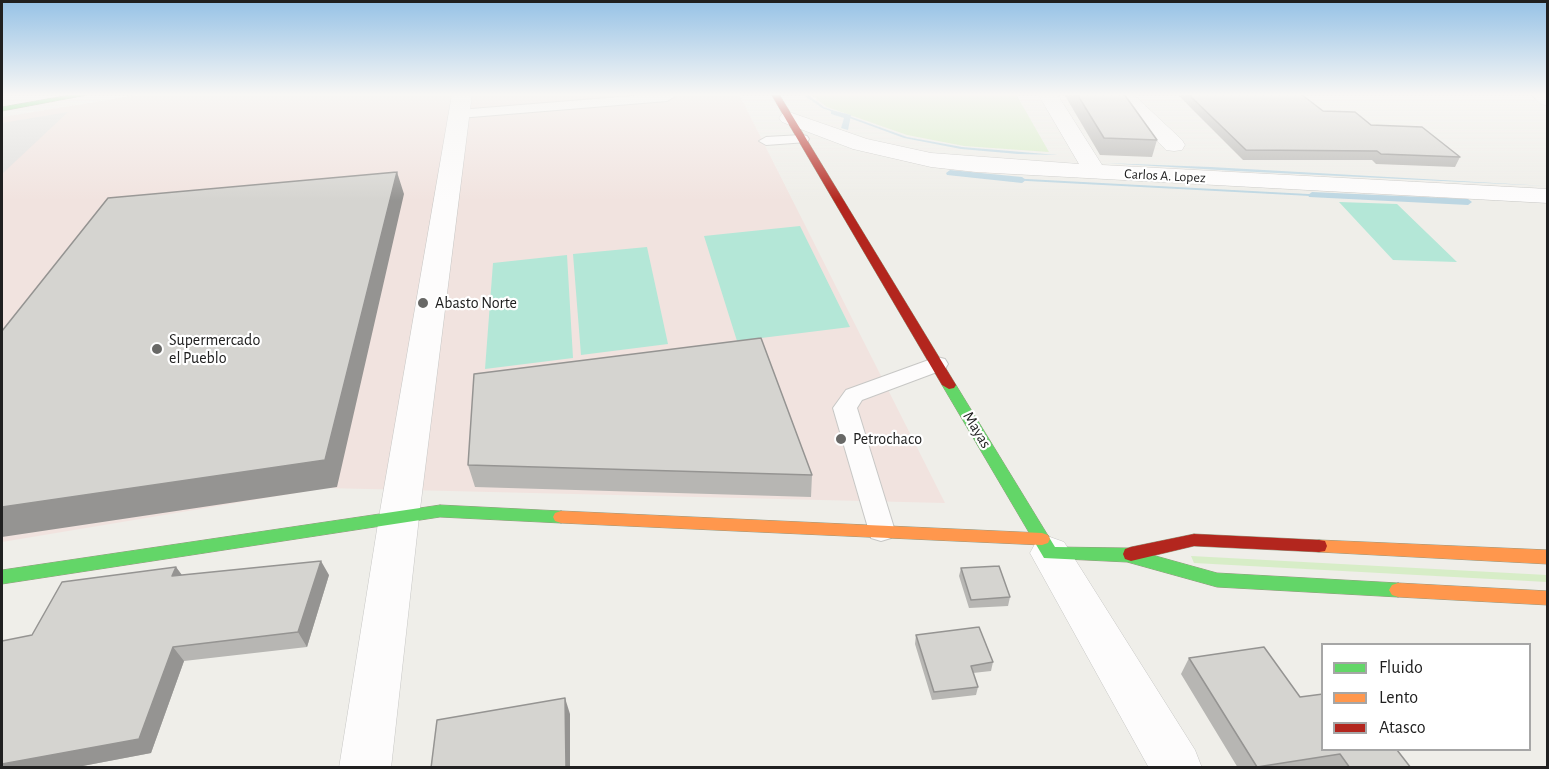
<!DOCTYPE html>
<style>
body{margin:0}
#map{position:relative;width:1549px;height:769px;overflow:hidden;background:#efeee9;font-family:"Alegreya Sans",sans-serif}
canvas{display:block}
.frame{position:absolute;inset:0;border:3px solid #202020;pointer-events:none}
.legend{position:absolute;left:1321px;top:643px;width:210px;height:108px;box-sizing:border-box;background:#fff;border:2px solid #a6a6a6;margin:0;padding:8px 10px;list-style:none;font-size:18px;color:#202020}
.legend li{display:flex;align-items:center;gap:12px;height:30px}
.legend b{width:30px;border:2px solid #a6a6a6}
</style>
<div id="map">
<canvas width="1549" height="769"></canvas>
<div class="frame"></div>
<ul class="legend">
<li><b style="height:8px;background:#63d668"></b>Fluido</li>
<li><b style="height:8px;background:#ff974d"></b>Lento</li>
<li><b style="height:8px;background:#b3261e"></b>Atasco</li>
</ul>
</div>
<script>
const ctx = document.querySelector('canvas').getContext('2d');
ctx.lineJoin = 'round';
function paint(path, color) { ctx.fillStyle = color; ctx.fill(path, 'evenodd'); }
const toPath = rows => new Path2D(rows.map(r => 'M' + r).join(''));
function stroke(path, color, width, dash) { ctx.strokeStyle = color; ctx.lineWidth = width; ctx.lineCap = dash ? 'butt' : 'round'; ctx.setLineDash(dash || []); ctx.stroke(path); }
function write(font, color, halo, rows, align = 'center') {
  ctx.font = font + ' "Alegreya Sans",sans-serif'; ctx.lineWidth = 4.5; ctx.setLineDash([]); ctx.textBaseline = 'middle'; ctx.strokeStyle = halo; ctx.fillStyle = color; for (const [text, x, y, turn = 0] of rows) {
    ctx.save(); ctx.translate(x, y); ctx.rotate((+turn || 0) * Math.PI / 180); ctx.textAlign = isNaN(turn) ? turn : align; if (halo) ctx.strokeText(text, 0, 0); ctx.fillText(text, 0, 0); ctx.restore();
  }
}
const commercial = toPath([
 [144,94,739,94,945,503,326,488,2,542,2,117]
]);
const grass = toPath([
 [810,94,1016,94,1049,152,964,146,907,135,827,107],
 [1191,556,1547,575,1547,582,1194,563]
]);
const pitch = toPath([
 [1339,202,1397,204,1457,262,1393,260],
 [800,226,850,327,737,341,704,236],
 [647,247,668,344,581,355,573,254],
 [567,255,573,358,485,369,493,263]
]);
const parking = toPath([
 [68,112,2,174,2,123]
]);
const water = toPath([
 [802,94,807,94,824,107,907,137,962,147,1058,155,1018,154,961,149,904,138,822,108],
 [1105,163,1211,167,1547,186,1236,171],
 [1008,178,1327,195,1329,197,1008,180]
]);
const stream = toPath([
 [831,110,851,115,848,130,841,128,844,118,831,114,831,110],
 [950,170,1022,177,1026,180,1022,183,947,175,946,173,950,170],
 [1312,192,1468,199,1472,202,1468,205,1309,197,1308,195,1312,192]
]);
const lane = toPath([
 [657,94,670,94,674,97,667,101,459,118,452,114,459,110,657,94],
 [802,135,807,136,809,139,807,142,766,145,759,141,766,137,802,135],
 [937,357,945,359,948,364,945,369,862,400,857,408,895,531,891,538,881,541,871,538,833,408,846,390,937,357]
]);
const street = toPath([
 [452,94,472,94,419,517,391,768,339,768,379,517,452,94],
 [1038,94,1057,94,1102,165,1548,189,1548,203,976,172,931,167,853,149,782,122,779,118,782,114,789,112,867,139,931,153,1079,164,1038,94],
 [1113,94,1133,94,1182,140,1185,145,1182,150,1174,151,1166,150,1113,94],
 [1530,94,1548,94,1548,106,1541,104,1530,94],
 [1050,537,1064,542,1195,750,1202,768,1149,768,1030,553,1036,542,1050,537]
]);
const fast = toPath([
 [75,94,92,94,2,111,2,107,75,94],
 [949,381,956,385,1055,547,1127,548,1217,573,1398,583,1404,585,1407,590,1404,595,1398,597,1217,587,1127,562,1044,558,942,385,949,381],
 [440,505,561,511,567,513,569,517,567,521,561,523,440,517,2,584,2,570,440,505]
]);
const slow = toPath([
 [561,511,1042,533,1048,535,1050,539,1048,543,1042,545,561,523,555,521,553,517,555,513,561,511],
 [1319,540,1548,550,1548,564,1319,552,1313,551,1311,546,1313,541,1319,540],
 [1398,583,1548,591,1548,605,1398,597,1392,595,1389,590,1392,585,1398,583]
]);
const jam = toPath([
 [771,94,779,94,956,385,954,388,949,389,942,385,771,94],
 [1194,534,1319,540,1325,541,1327,546,1325,551,1319,552,1194,546,1131,561,1125,559,1123,554,1125,549,1131,547,1194,534]
]);
const wall = toPath([
 [1064,94,1124,94,1157,140,1152,157,1100,155],
 [1177,94,1301,94,1323,111,1371,125,1460,157,1455,167,1376,164,1372,160,1243,160],
 [468,465,812,475,811,497,475,487],
 [176,567,182,575,329,575,307,647,184,661,151,753,72,768,2,768],
 [961,568,1010,597,1008,606,969,608,959,576],
 [916,635,993,662,991,671,973,673,978,687,976,695,932,700,915,644],
 [1189,658,1300,697,1411,768,1238,768,1181,674]
]);
const shadedWall = toPath([
 [397,172,404,194,337,487,2,537,2,507],
 [321,561,329,575,307,647,298,632],
 [176,567,186,581,172,576],
 [173,647,184,661,151,753,72,768,2,768,2,764],
 [565,698,570,714,570,768,566,768]
]);
const building = toPath([
 [1077,94,1124,94,1157,140,1104,138,1077,94],
 [1188,94,1301,94,1323,111,1355,112,1371,125,1422,127,1460,157,1381,154,1377,151,1246,150,1188,94],
 [397,172,325,460,2,507,2,331,108,198,397,172],
 [761,338,812,475,468,465,474,374,761,338],
 [321,561,298,632,173,647,139,739,2,764,2,641,32,635,62,582,176,567,172,576,321,561],
 [999,566,1010,597,971,600,961,568,999,566],
 [979,627,993,662,971,666,978,687,934,692,916,635,979,627],
 [1264,647,1300,697,1323,694,1323,750,1397,750,1411,768,1350,768,1340,754,1257,767,1189,658,1264,647],
 [565,698,566,768,431,768,437,720,565,698]
]);
const markers = [
 [423,303,6,"#686866"],
 [157,349,6,"#686866"],
 [841,439,6,"#686866"]
];
const farStreetnames = [
 ["Carlos A. Lopez",1165,176,3]
];
const poiNames = [
 ["Abasto Norte",435,303],
 ["Supermercado",169,340],
 ["el Pueblo",169,358],
 ["Petrochaco",853,439]
];
const streetNames = [
 ["Mayas",977,430,59]
];
paint(commercial, '#f1e3df');
paint(grass, '#d7edc7');
paint(pitch, '#b4e7d7');
paint(parking, '#e1e0de');
paint(water, '#bcd6e2');
paint(stream, '#bcd6e2');
stroke(lane, '#c7c7c5', 2);
stroke(street, '#c7c7c5', 1);
stroke(fast, '#959980', 1);
stroke(slow, '#959980', 1);
stroke(jam, '#959980', 1);
paint(lane, '#fdfcfc');
paint(street, '#fdfcfc');
paint(fast, '#63d668');
paint(slow, '#ff974d');
paint(jam, '#b3261e');
paint(wall, '#b7b6b3');
paint(shadedWall, '#959492');
paint(building, '#d5d4d0');
stroke(building, '#959492', 1.5);
const sky = ctx.createLinearGradient(0, 0, 0, 201);
sky.addColorStop(0, '#96c2e6');
sky.addColorStop(0.47, '#f8f7f5');
sky.addColorStop(1, '#f8f7f500');
ctx.fillStyle = sky;
ctx.fillRect(0, 0, 1549, 201);
for (const [x, y, r, color] of markers) { const dot = new Path2D(); dot.arc(x, y, r, 0, 2 * Math.PI); ctx.fillStyle = color; ctx.fill(dot); stroke(dot, '#fff', 2); }
write('14px', '#202020', '#fff', farStreetnames);
write('16px', '#202020', '#fff', poiNames, 'left');
write('16px', '#202020', '#fff', streetNames);
</script>
